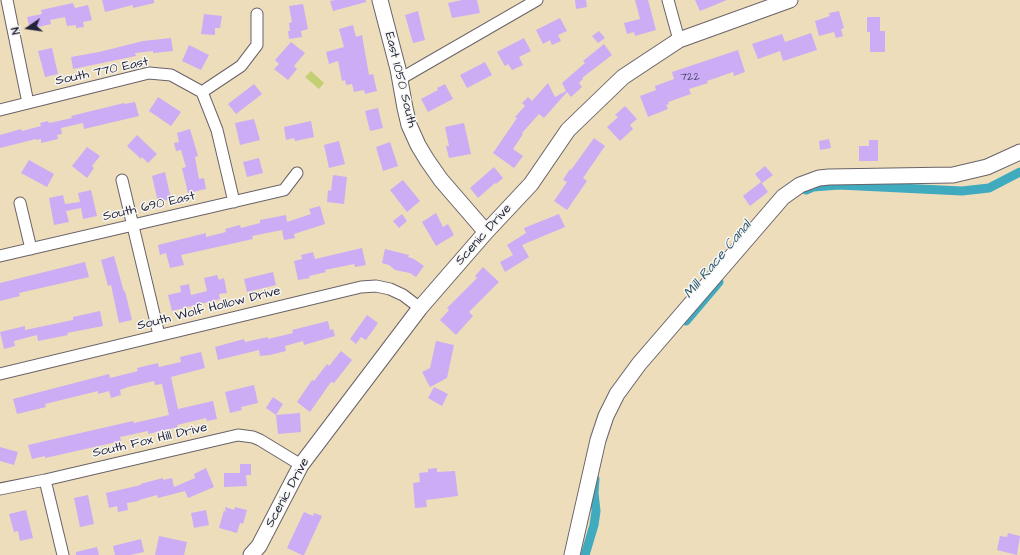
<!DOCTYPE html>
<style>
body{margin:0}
#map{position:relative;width:1020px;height:555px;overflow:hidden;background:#edb;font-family:"Architects Daughter",sans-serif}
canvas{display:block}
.north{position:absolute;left:8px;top:8px;width:40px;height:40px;-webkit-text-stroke:3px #f6f6f2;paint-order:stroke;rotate:257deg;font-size:11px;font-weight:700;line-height:16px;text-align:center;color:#22223b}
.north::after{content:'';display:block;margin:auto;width:14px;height:18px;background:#22223b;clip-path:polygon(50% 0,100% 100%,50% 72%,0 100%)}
</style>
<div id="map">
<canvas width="1020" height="555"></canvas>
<div class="north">N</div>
</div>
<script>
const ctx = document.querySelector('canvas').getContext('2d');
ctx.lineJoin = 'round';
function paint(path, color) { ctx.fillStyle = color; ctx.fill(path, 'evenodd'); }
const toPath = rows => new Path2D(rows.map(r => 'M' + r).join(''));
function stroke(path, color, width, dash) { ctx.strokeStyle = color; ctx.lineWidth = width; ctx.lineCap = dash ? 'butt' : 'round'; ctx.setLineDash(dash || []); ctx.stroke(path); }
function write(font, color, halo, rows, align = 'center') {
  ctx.font = font + ' "Architects Daughter",sans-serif'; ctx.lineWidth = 3; ctx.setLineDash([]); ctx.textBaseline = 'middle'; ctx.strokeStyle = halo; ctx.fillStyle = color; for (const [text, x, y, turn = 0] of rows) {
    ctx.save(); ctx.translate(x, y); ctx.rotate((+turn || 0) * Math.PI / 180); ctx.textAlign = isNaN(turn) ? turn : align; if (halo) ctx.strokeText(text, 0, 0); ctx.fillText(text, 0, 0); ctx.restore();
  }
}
const green = toPath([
 [311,71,324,83,319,89,305,77]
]);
const canal = toPath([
 [806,190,813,187,839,185,962,191,989,188,1020,172],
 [686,321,719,282],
 [585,555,594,525,596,511,594,493,595,479]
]);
const building = toPath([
 [102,0,154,0,154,3,133,8,133,5,105,12],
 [335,0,366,0,366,2,333,11,330,1],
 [462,0,477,0,480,13,452,18,448,3],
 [575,0,586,0,587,7,576,9],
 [635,0,648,0,656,30,635,36,634,32,627,34,624,23,640,19],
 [695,0,727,0,700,11],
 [73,3,75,8,88,5,92,20,83,22,84,27,76,28,76,25,67,26,65,17,50,20,51,24,30,29,27,17,42,14,41,10],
 [303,4,308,29,301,31,302,37,289,39,288,31,290,31,289,23,292,22,289,6],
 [418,11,425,40,413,43,405,15],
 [839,11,844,28,841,29,843,36,836,38,834,32,819,36,815,21,830,16,829,13],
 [204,14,222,16,220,28,215,28,215,35,201,34],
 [867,17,880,17,880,31,885,31,885,52,870,52,870,32,867,32],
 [560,18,567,31,558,35,561,41,552,45,550,40,543,44,536,30],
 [353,25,356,37,362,35,369,75,373,74,377,91,365,94,364,90,354,92,352,84,346,85,345,80,342,81,338,61,329,64,326,52,344,47,339,29],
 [599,31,605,38,598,43,592,36],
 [811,33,817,50,783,61,780,51,758,59,752,44,782,34,785,42],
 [171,38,173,51,153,53,153,51,135,53,136,56,73,69,71,57,99,52,143,41],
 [524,38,531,51,519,57,523,65,512,70,508,64,505,66,497,52],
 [291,42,305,53,294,66,297,69,288,80,274,69,279,64,275,60],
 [604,44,612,55,582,78,583,79,579,83,582,87,571,97,567,92,544,118,539,114,522,133,523,134,513,149,523,156,514,168,493,153,517,118,515,117,525,106,522,103,528,97,532,101,548,83,555,97,566,91,562,83,585,63,583,61],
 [189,45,209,55,201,70,182,61],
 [52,48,58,74,45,77,38,51],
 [738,50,745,72,734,76,733,72,707,81,708,83,689,89,691,94,668,102,669,104,666,105,668,109,648,117,640,96,656,90,655,86,674,79,672,72],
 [485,62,492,75,467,88,460,75],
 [254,84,262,94,236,114,228,104],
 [445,84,453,99,428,112,421,99,438,90,437,88],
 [158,97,181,112,171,126,149,111],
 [135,102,139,116,84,129,83,123,61,128,62,134,57,135,58,139,41,143,41,139,36,140,36,139,0,148,0,135,21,129,22,131,41,126,40,123,48,121,49,123,72,118,71,116,124,103,125,104],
 [625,106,637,119,630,125,633,129,620,141,607,127,618,117,615,115],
 [378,108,383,128,370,131,365,111],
 [254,119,260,140,240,145,235,123],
 [311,121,314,137,295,141,294,138,286,140,284,127],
 [464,123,471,154,449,158,446,146,449,146,445,127],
 [190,129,198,156,195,157,199,179,204,178,206,189,188,193,182,168,186,167,181,150,176,151,174,143,179,142,177,133],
 [137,135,157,154,148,163,142,157,141,159,127,146],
 [594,138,605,146,583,178,587,181,567,210,554,201,567,182,563,180,570,169,571,170],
 [829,139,831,148,820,150,819,141],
 [869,140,878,140,878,161,859,161,859,146,869,146],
 [339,141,345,164,329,168,324,145],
 [390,142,398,166,383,171,376,147],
 [87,147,100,156,92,166,94,168,87,178,72,166],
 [259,158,263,173,247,177,243,162],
 [29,160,54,174,47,187,21,173],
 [765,166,773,175,762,183,755,174],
 [494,167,503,178,496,184,495,183,478,198,470,188],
 [165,172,171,199,158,202,152,176],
 [333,175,347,177,344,204,327,202,328,190,331,191],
 [403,180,420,201,407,212,390,190],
 [761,182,768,192,750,206,743,196],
 [91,190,97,216,83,219,81,208,66,211,69,222,54,225,49,198,63,195,65,204,80,202,78,193],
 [320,206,325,224,294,234,295,238,284,240,282,230,252,236,253,239,181,255,184,265,170,268,166,253,160,255,158,245,206,233,206,237,226,232,225,229,240,225,241,228,260,223,260,220,286,215,287,222,311,214,309,209],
 [436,213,443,227,448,224,454,235,436,246,422,222],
 [402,214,407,221,399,228,393,221],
 [559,214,565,227,522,245,529,257,505,272,500,262,513,255,507,245,526,233,524,228],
 [362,248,366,265,355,267,354,264,325,270,326,272,309,276,310,278,298,280,294,261,302,259,301,255,313,252,315,259],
 [385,249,409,255,408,257,414,259,424,266,416,277,410,273,395,270,389,265,382,263],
 [114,256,124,292,125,291,132,320,119,323,111,285,108,286,101,260],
 [85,262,89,277,19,293,20,296,0,301,0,283],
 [483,267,499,282,469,312,473,316,456,335,440,320,449,310,447,308,477,278,475,276],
 [273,272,276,285,247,292,244,279],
 [217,275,219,280,224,278,227,293,219,294,220,299,172,311,168,295,181,292,180,286,189,284,191,295,207,291,204,278],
 [100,311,103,326,67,333,68,335,38,341,37,335,14,341,15,346,4,349,0,332,25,326,25,330,73,320,73,317],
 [367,315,378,323,366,340,361,337,356,344,350,339],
 [328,321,330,330,333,329,335,336,304,345,303,341,285,346,286,351,270,355,260,356,259,350,218,360,215,347,244,339,245,342,268,337,268,339,293,333,292,330],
 [436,341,454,345,447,378,430,387,422,372,430,368],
 [341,351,352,360,334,383,331,382,310,412,297,402,312,380,314,381,327,364,329,366],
 [201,352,205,368,171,377,178,409,213,401,217,419,207,421,206,418,177,425,178,427,148,434,148,431,120,437,121,441,45,458,45,456,32,459,28,445,133,421,134,423,169,415,162,384,155,385,154,381,128,387,120,390,121,395,111,398,109,391,98,394,98,391,45,404,46,407,17,414,13,399,109,374,110,378,138,371,137,368,158,363,159,367,181,362,180,357],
 [254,385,258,403,241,407,242,410,230,413,225,392],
 [434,387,448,394,442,406,428,398],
 [273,397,283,404,276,415,266,408],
 [300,413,301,432,278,434,276,415],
 [0,447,18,452,14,465,0,461],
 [240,464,251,464,251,475,246,475,247,486,224,487,224,473,240,473],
 [206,468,214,487,188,498,185,491,158,498,157,495,139,500,139,501,127,503,128,510,118,512,117,506,109,508,106,493,141,485,140,484,163,478,163,480,172,478,174,487,195,478,194,474],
 [437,468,437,472,455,471,458,496,426,500,427,507,415,508,413,483,420,482,419,473,428,472,428,469],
 [88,495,94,524,80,527,74,498],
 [225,507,234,510,235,507,247,510,243,524,240,523,237,533,219,528,224,510,226,513],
 [26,510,33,538,20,541,18,531,14,532,9,514],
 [206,510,209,525,194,528,191,513],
 [304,512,313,516,314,513,322,516,304,555,302,555,287,548],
 [1008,533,1020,536,1017,555,997,550,1000,536,1007,537],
 [159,536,187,542,184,555,155,555],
 [141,539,144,552,130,555,115,555,113,546],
 [97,547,99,555,76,555,76,552]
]);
const street = toPath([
 [7,0,28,103],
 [668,0,679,40],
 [400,79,537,0],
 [202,92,217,130,234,202],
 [202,92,241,66,257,45,257,14],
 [0,110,149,73,171,75,202,92],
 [122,180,159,335],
 [20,203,31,249],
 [0,256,284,190,297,173],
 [0,374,361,287,376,286,390,289,403,295,420,308],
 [45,480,63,555],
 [0,489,45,480,238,435,253,437,260,440,301,465]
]);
const secondary = toPath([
 [380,0,398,69,405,108,409,125,418,145,427,160,441,180,486,232],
 [251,555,259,546,301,465,420,308,486,232,531,184,568,130,623,77,679,40,790,0],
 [572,555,598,440,606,416,617,394,639,364,783,197,800,185,819,178,829,177,953,175,987,167,1020,152]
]);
const numberNames = [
 ["722",690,78]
];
const streetNames = [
 ["South 770 East",102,72,-12],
 ["East 1050 South",400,80,76],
 ["South 690 East",149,207,-13],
 ["Scenic Drive",484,235,-48],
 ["South Wolf Hollow Drive",209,309,-14],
 ["South Fox Hill Drive",150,441,-13],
 ["Scenic Drive",288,493,-61]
];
const waterNames = [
 ["Mill Race Canal",718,260,-50]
];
paint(green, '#c2d073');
stroke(canal, '#40aabf', 9);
paint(building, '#cbacf5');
stroke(street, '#696368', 13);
stroke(secondary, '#696368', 17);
stroke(street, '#fff', 11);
stroke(secondary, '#fff', 15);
write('11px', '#4c446a', null, numberNames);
write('13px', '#22223b', '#f6f6f2', streetNames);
write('italic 14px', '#2e5870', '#f6f6f2', waterNames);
</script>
